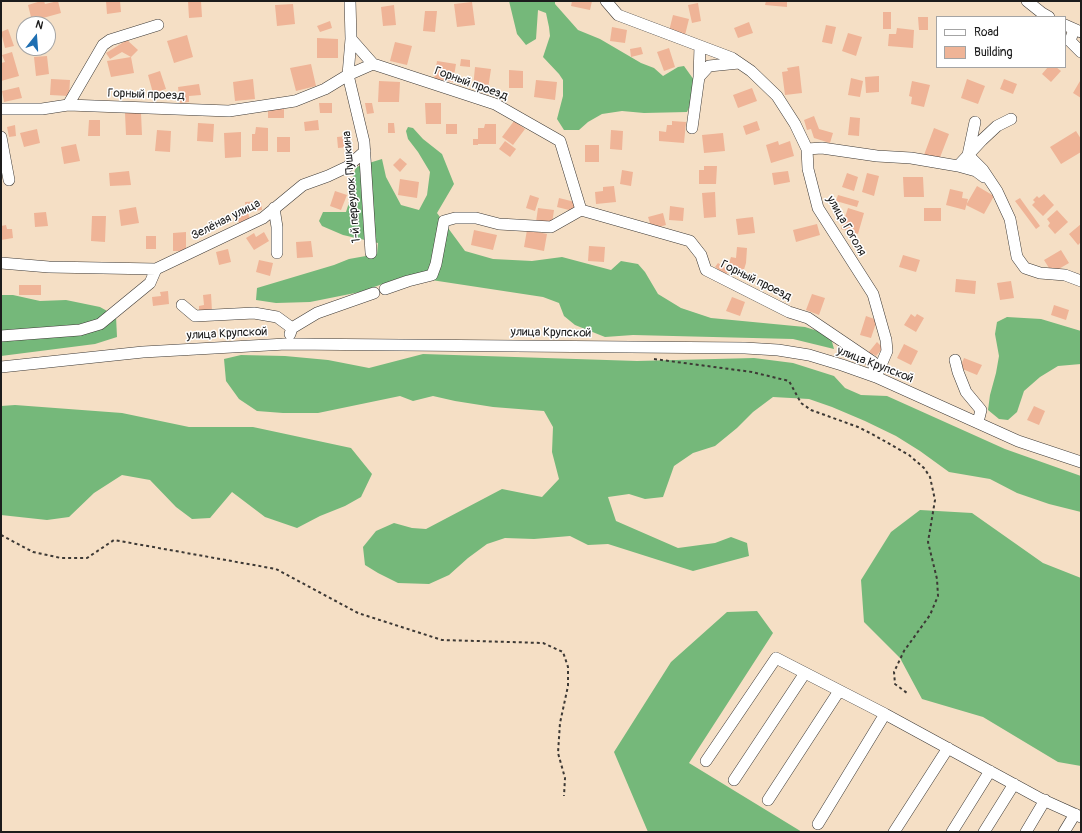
<!DOCTYPE html>
<meta charset="utf-8">
<style>
body{margin:0}
#map{position:relative;width:1082px;height:833px;overflow:hidden;background:#f5dfc5;font-family:Pangolin,sans-serif}
canvas{display:block}
.frame{position:absolute;inset:0;border:2px solid #1c1c1c;pointer-events:none}
.legend{position:absolute;left:936px;top:16px;width:130px;height:52px;box-sizing:border-box;background:#fff;border:1px solid #a4a4a4;margin:0;padding:5px 7px;list-style:none;font-size:12px;color:#1c1c1c}
.legend li{display:flex;align-items:center;gap:8px;height:20px}
.legend b{width:20px;border:1px solid #a4a4a4}
.north{position:absolute;left:16px;top:16px;width:40px;height:40px;box-sizing:border-box;background:#fff;border:1px solid #a4a4a4;border-radius:50%;rotate:17deg;font-size:11px;font-weight:700;line-height:16px;text-align:center;color:#1c1c1c}
.north::after{content:'';display:block;margin:auto;width:14px;height:18px;background:#1f6fb2;clip-path:polygon(50% 0,100% 100%,50% 72%,0 100%)}
</style>
<div id="map">
<canvas width="1082" height="833"></canvas>
<div class="frame"></div>
<ul class="legend">
<li><b style="height:5px;background:#fff"></b>Road</li>
<li><b style="height:11px;background:#efb497"></b>Building</li>
</ul>
<div class="north">N</div>
</div>
<script>
const ctx = document.querySelector('canvas').getContext('2d');
ctx.lineJoin = 'round';
function paint(path, color) { ctx.fillStyle = color; ctx.fill(path, 'evenodd'); }
const toPath = rows => new Path2D(rows.map(r => 'M' + r).join(''));
function stroke(path, color, width, dash) { ctx.strokeStyle = color; ctx.lineWidth = width; ctx.lineCap = dash ? 'butt' : 'round'; ctx.setLineDash(dash || []); ctx.stroke(path); }
function write(font, color, halo, rows, align = 'center') {
  ctx.font = font + ' Pangolin,sans-serif'; ctx.lineWidth = 3; ctx.setLineDash([]); ctx.textBaseline = 'middle'; ctx.strokeStyle = halo; ctx.fillStyle = color; for (const [text, x, y, turn = 0] of rows) {
    ctx.save(); ctx.translate(x, y); ctx.rotate((+turn || 0) * Math.PI / 180); ctx.textAlign = isNaN(turn) ? turn : align; if (halo) ctx.strokeText(text, 0, 0); ctx.fillText(text, 0, 0); ctx.restore();
  }
}
const forest = toPath([
 [509,1,555,1,555,4,578,30,600,39,641,63,654,68,663,76,678,67,684,66,694,80,691,103,687,112,644,113,622,111,602,114,588,122,579,130,564,130,557,119,563,96,563,80,559,74,543,57,550,36,549,27,546,13,538,10,536,39,526,45,517,34],
 [408,127,413,128,423,139,442,154,454,184,437,213,465,251,493,259,532,261,562,257,611,270,621,261,638,264,645,272,658,294,681,308,711,318,805,327,821,332,831,338,834,349,793,339,633,335,605,337,575,325,564,316,559,303,543,297,405,276,360,292,310,302,276,303,256,300,257,288,334,265,349,259,377,254,378,243,343,235,322,226,319,221,323,212,346,212,353,190,352,179,356,167,382,159,386,177,401,205,419,210,427,195,430,172,418,152,408,139,406,131],
 [1,295,13,295,40,301,66,300,100,307,116,316,117,337,95,344,1,356],
 [1007,317,1041,319,1081,331,1081,364,1058,366,1040,377,1024,391,1017,412,1008,420,999,419,988,410,990,395,996,373,999,356,995,334,997,322],
 [423,354,637,361,754,358,793,363,834,376,845,388,861,395,887,396,1005,449,1081,476,1081,512,1049,504,1017,493,990,479,949,472,920,451,896,436,865,421,832,407,809,399,773,397,753,412,737,428,715,446,693,453,674,466,663,497,645,499,629,494,608,497,616,521,678,548,715,543,731,537,747,543,749,556,693,571,608,544,588,545,570,536,534,539,505,538,487,544,468,558,449,575,429,584,398,583,378,573,365,565,363,547,376,531,394,523,412,528,426,529,502,489,542,497,559,479,552,452,553,427,544,411,493,407,455,401,433,396,413,401,400,396,318,413,283,413,257,411,239,399,226,381,224,359,241,355,285,356,328,360,369,368],
 [15,405,122,413,189,427,253,427,351,448,372,474,361,497,345,506,320,516,297,528,265,517,232,492,210,518,192,519,176,507,150,480,122,475,94,493,69,517,47,520,1,515,1,406],
 [920,510,972,513,1043,563,1081,578,1081,766,1058,762,983,717,922,699,900,658,864,622,861,580,891,532],
 [757,611,773,633,689,763,802,832,648,832,614,752,671,662,727,612]
]);
const building = toPath([
 [41,1,44,1,45,4,58,1,61,13,32,21,28,5],
 [106,1,120,1,121,12,107,14],
 [188,1,201,1,202,17,189,18],
 [572,1,592,1,590,10,571,6],
 [766,1,787,1,787,7,765,5],
 [472,2,475,25,457,27,454,4],
 [698,3,701,21,692,23,688,5],
 [293,4,295,24,277,26,275,5],
 [394,5,396,25,383,26,381,7],
 [425,11,437,11,435,32,423,31],
 [883,12,891,12,891,29,883,29],
 [673,15,689,19,685,35,669,31],
 [918,17,928,17,928,30,919,30],
 [330,21,332,28,320,32,317,26],
 [749,22,753,33,738,38,734,28],
 [826,25,836,27,832,44,822,42],
 [612,27,627,30,625,43,610,41],
 [897,28,914,30,913,48,888,46,889,34,896,34],
 [8,29,14,46,5,48,1,32],
 [848,33,862,37,856,56,842,51],
 [187,35,193,57,174,63,167,41],
 [317,38,338,39,338,58,317,58],
 [127,40,138,50,131,57,122,52,110,59,106,53],
 [395,42,412,46,407,65,390,61],
 [641,47,643,54,631,57,630,49],
 [669,48,675,67,664,71,657,52],
 [12,52,19,76,1,81,1,63,5,62,2,55],
 [47,56,49,74,36,76,34,57],
 [131,57,134,73,111,77,107,61],
 [461,59,470,60,470,67,460,66],
 [437,61,456,64,453,82,434,79],
 [311,64,316,86,296,91,290,68],
 [799,66,802,93,785,95,782,72,788,71,787,68],
 [475,67,491,69,488,89,473,88],
 [1048,67,1056,67,1061,71,1051,82,1042,74],
 [509,70,523,71,523,88,509,88],
 [160,71,166,89,153,93,148,75],
 [879,76,879,92,866,93,865,77],
 [851,78,863,81,860,97,848,95],
 [51,79,70,80,69,96,50,95],
 [253,79,255,99,235,101,233,82],
 [967,79,985,86,978,104,961,98],
 [1004,79,1017,84,1013,94,1000,89],
 [536,80,557,82,555,100,534,97],
 [379,81,400,82,399,102,378,102],
 [912,81,930,85,924,107,911,104,912,97,909,96],
 [1080,81,1081,82,1081,98,1073,93],
 [199,84,201,95,189,96,189,102,180,103,178,87],
 [19,87,22,98,4,102,2,91],
 [752,88,757,101,738,108,733,95],
 [319,103,332,103,332,113,320,113],
 [365,103,372,103,374,113,367,114],
 [425,103,441,103,441,124,426,124],
 [284,108,284,118,268,118,268,109],
 [125,113,141,113,142,135,126,135],
 [814,116,819,129,833,133,830,143,814,138,811,129,807,130,804,120],
 [850,117,860,118,859,136,848,135],
 [89,120,100,120,100,136,88,136],
 [318,120,319,130,305,131,304,122],
 [514,121,525,129,513,145,502,137],
 [672,121,686,122,684,143,659,141,659,131,666,132,667,125,672,125],
 [757,121,760,130,746,135,743,126],
 [198,123,214,124,213,142,197,141],
 [388,123,394,123,395,133,388,133],
 [446,124,457,124,457,134,446,134],
 [485,124,496,124,496,144,478,144,478,145,473,145,473,139,478,139,478,128,484,128],
 [15,125,16,136,9,137,7,127],
 [256,127,268,128,268,151,252,151,252,134,255,134],
 [934,128,949,134,939,160,924,155],
 [37,129,40,143,24,147,20,133],
 [157,130,171,131,170,152,155,151],
 [611,130,623,131,622,150,610,149],
 [1076,131,1081,139,1081,152,1061,164,1050,147],
 [241,132,241,157,225,158,224,133],
 [723,133,725,151,704,153,702,135],
 [348,136,349,147,338,148,337,137],
 [277,137,290,137,290,152,277,152],
 [505,141,516,149,510,157,499,149],
 [778,141,779,145,790,141,794,156,771,163,766,145],
 [76,144,80,161,64,164,61,147],
 [585,145,599,145,599,162,585,162],
 [400,158,407,164,400,172,393,165],
 [704,166,717,166,716,184,699,184,699,170,704,170],
 [622,170,633,172,631,186,620,184],
 [129,171,131,185,110,186,109,173],
 [788,171,790,182,774,185,772,173],
 [847,173,858,177,854,191,842,187],
 [867,173,879,176,874,196,862,192],
 [903,177,923,177,924,197,904,197],
 [400,179,419,182,417,198,398,195],
 [614,186,616,202,596,204,595,192,603,191,603,187],
 [977,186,994,196,984,214,966,205],
 [950,189,963,192,962,198,968,199,965,210,946,205],
 [335,191,347,195,341,210,330,206],
 [715,192,716,217,704,218,702,193],
 [1044,194,1054,205,1043,216,1032,205,1035,202,1033,200,1037,196,1039,198],
 [530,195,539,198,535,211,526,208],
 [838,195,859,201,857,207,836,201],
 [559,198,575,202,573,211,557,207],
 [1020,198,1040,226,1036,229,1015,201],
 [261,201,262,210,246,212,245,202],
 [670,206,684,208,683,221,669,220],
 [136,207,139,223,121,226,119,210],
 [538,208,554,210,552,224,536,222],
 [848,208,864,213,858,234,841,229],
 [924,208,941,208,941,221,924,221],
 [1057,210,1068,222,1055,234,1048,226,1050,223,1047,219],
 [46,212,48,226,35,227,34,213],
 [248,213,250,219,239,223,237,217],
 [663,213,666,225,652,229,648,217],
 [92,216,106,216,105,242,91,241],
 [753,217,755,233,738,235,736,219],
 [817,224,820,235,796,242,793,230],
 [1081,224,1081,242,1078,245,1069,234],
 [6,225,7,229,12,229,13,238,1,240,1,226],
 [474,230,497,235,493,250,471,245],
 [527,230,547,234,544,251,524,247],
 [186,232,186,251,173,251,173,233],
 [264,232,269,241,254,250,246,238,254,233,256,237],
 [146,236,156,236,156,249,146,249],
 [311,241,313,257,297,258,296,242],
 [589,246,605,247,604,262,588,261],
 [737,247,747,248,746,263,742,276,728,271,726,275,715,267,718,263,727,269,731,257,736,258],
 [228,249,231,262,219,265,216,252],
 [1061,250,1069,263,1057,270,1049,268,1044,260],
 [903,255,920,260,916,272,899,267],
 [259,260,273,263,270,276,256,272],
 [956,279,976,281,975,294,955,292],
 [1011,281,1014,298,1000,300,997,283],
 [19,285,41,285,41,295,19,295],
 [168,291,169,304,153,306,152,297,161,296,160,292],
 [211,294,212,311,199,314,199,306,204,305,203,295],
 [812,294,825,298,819,315,806,310],
 [732,297,745,302,740,316,726,311],
 [1054,305,1069,310,1066,320,1051,315],
 [911,314,915,317,917,314,924,318,916,332,904,325],
 [866,316,877,320,871,338,860,335],
 [877,342,883,348,876,356,873,354,871,356,868,353],
 [904,344,918,351,911,365,897,358],
 [964,358,982,365,977,375,960,368],
 [1034,406,1045,411,1039,425,1027,420]
]);
const path = toPath([
 [654,359,752,372,789,381,801,403,811,410,858,427,872,434,909,455,924,468,930,477,935,500,928,542,937,579,938,596,930,615,904,651,894,672,895,684,907,693],
 [1,535,33,552,61,558,87,558,114,540,276,569,358,613,442,640,543,643,563,652,568,667,568,686,560,723,558,753,565,778,564,796]
]);
const minor = toPath([
 [350,1,351,39,348,75,364,142,371,253],
 [606,1,618,15,732,58,751,71,777,96,795,124,807,149,808,169,818,208,873,294,886,340,887,351,876,377],
 [1027,1,1042,13,1049,17],
 [1065,25,1081,32],
 [1074,29,1070,41,1081,52],
 [351,39,373,64],
 [699,77,709,66,739,63],
 [68,105,103,45,110,40,158,25],
 [1,109,42,109,68,105,229,111,295,101,325,89,348,75,373,64,495,104,560,141,581,210,690,241,701,255,706,270,789,312,808,318,873,362,876,377],
 [975,122,968,155,983,170,997,191,1010,219,1017,257,1025,268,1040,273,1065,275,1081,281],
 [692,128,699,77,700,46],
 [1,137,9,180],
 [807,149,822,148,877,156,911,158,958,166,982,140,997,126,1011,119],
 [958,166,976,171,984,177],
 [274,208,277,227,277,253],
 [1,263,49,267,156,269],
 [385,289,408,281,432,275,436,264,444,221,455,218,476,218,499,224,551,227,581,210],
 [182,305,195,316,254,313,277,317,292,328],
 [290,334,292,328,317,313,374,293],
 [1,336,80,330,100,324,150,283,156,269,263,218,303,185,328,176,347,167,365,151],
 [955,360,958,372,966,392,981,410,978,422],
 [1,367,143,352,286,344,745,348,778,350,809,355,842,365,876,377,1018,441,1081,462],
 [706,761,776,658,885,714,1041,799,1081,817],
 [734,780,805,673],
 [768,800,839,691],
 [818,824,885,714],
 [894,832,948,748],
 [952,832,990,771],
 [984,832,1014,784],
 [1026,832,1045,800],
 [1064,832,1075,814]
]);
const streetNames = [
 ["Горный проезд",471,84,20],
 ["Горный проезд",146,95,2],
 ["1-й переулок Пушкина",352,187,-95],
 ["Зелёная улица",226,220,-27],
 ["улица Гоголя",846,226,60],
 ["Горный проезд",756,281,26],
 ["улица Крупской",551,333,1],
 ["улица Крупской",227,334,-3],
 ["улица Крупской",875,365,21]
];
paint(forest, '#75b87a');
paint(building, '#efb497');
stroke(minor, '#3d3935', 12);
stroke(path, '#3d3935', 2, [3, 3]);
stroke(minor, '#fff', 11);
write('12px', '#1c1c1c', '#fff', streetNames);
</script>
